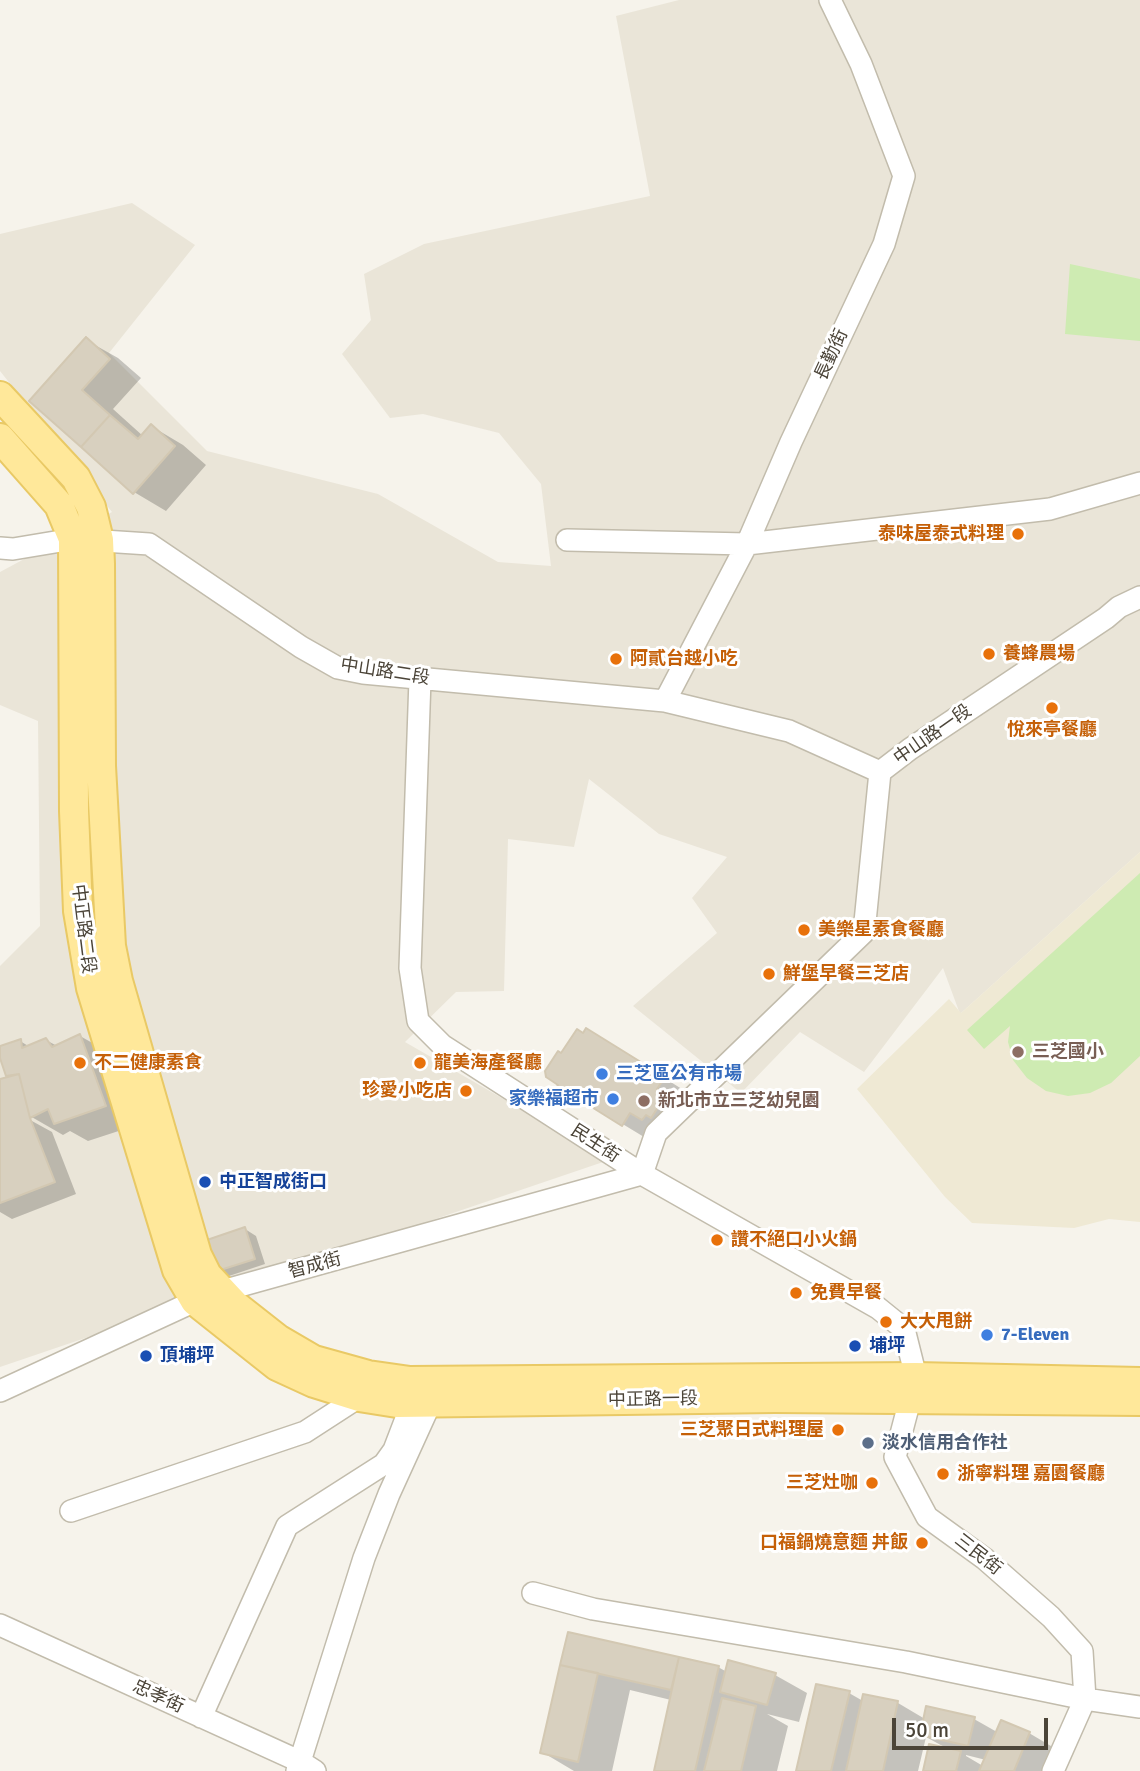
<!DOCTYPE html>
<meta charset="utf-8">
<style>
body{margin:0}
#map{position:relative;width:1140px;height:1771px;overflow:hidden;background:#f6f3eb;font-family:Signika,sans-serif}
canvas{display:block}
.scale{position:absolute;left:892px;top:1718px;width:156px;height:32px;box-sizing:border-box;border:4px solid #4b4438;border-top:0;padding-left:9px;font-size:21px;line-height:24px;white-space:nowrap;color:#4b4438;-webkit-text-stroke:5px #fff;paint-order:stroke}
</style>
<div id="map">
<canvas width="1140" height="1771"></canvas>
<div class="scale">50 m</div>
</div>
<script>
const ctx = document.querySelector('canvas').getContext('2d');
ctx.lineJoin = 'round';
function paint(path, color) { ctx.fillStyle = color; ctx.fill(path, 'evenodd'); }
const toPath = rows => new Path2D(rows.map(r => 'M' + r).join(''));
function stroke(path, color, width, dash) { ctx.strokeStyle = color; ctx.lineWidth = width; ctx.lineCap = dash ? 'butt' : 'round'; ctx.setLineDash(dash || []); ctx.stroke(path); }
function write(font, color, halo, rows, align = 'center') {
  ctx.font = font + ' Signika,"Noto Sans TC",sans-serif'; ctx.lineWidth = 6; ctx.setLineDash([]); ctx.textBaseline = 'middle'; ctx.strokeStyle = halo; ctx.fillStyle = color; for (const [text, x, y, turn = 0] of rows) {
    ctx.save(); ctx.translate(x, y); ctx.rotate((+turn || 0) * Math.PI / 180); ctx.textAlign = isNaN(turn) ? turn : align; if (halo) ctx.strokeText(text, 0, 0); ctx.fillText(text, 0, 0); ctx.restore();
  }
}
const residential = toPath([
 [679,0,1140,0,1140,852,960,1014,943,968,864,1072,800,1032,741,1093,633,1006,717,933,692,898,727,857,659,834,589,779,574,847,508,839,504,991,456,992,405,1042,609,1160,0,1367,0,966,40,926,38,721,0,705,0,572,112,512,0,371,0,234,132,203,195,245,109,353,207,451,378,494,498,562,551,566,541,484,499,433,423,414,390,418,342,354,371,320,364,274,424,244,650,196,616,16]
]);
const education = toPath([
 [1140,852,1140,1222,1109,1219,1074,1228,972,1223,945,1197,857,1089,949,999,961,1013]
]);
const green = toPath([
 [1070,264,1140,279,1140,341,1065,334],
 [1140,873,1140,1056,1111,1083,1090,1093,1068,1096,1046,1091,1027,1078,1013,1060,1008,1042,1010,1026,984,1049,967,1030]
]);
const shadow = toPath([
 [86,340,118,358,141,378,113,409,143,436,151,426,183,445,206,465,166,511,134,492,32,401],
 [80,1036,112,1054,137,1125,88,1141,70,1131,63,1135,23,1112,21,1115,52,1132,76,1194,12,1219,0,1212,0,1081,8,1077,0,1048,20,1041,30,1047,46,1040,57,1046],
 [609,1043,685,1091,644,1137,588,1103,586,1106,558,1089,562,1055],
 [245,1229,256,1236,265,1264,226,1277,216,1271],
 [569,1634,718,1667,727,1672,775,1675,807,1693,799,1722,767,1714,788,1726,777,1771,655,1771,671,1700,630,1690,612,1771,574,1771,542,1752],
 [849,1693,863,1701,898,1703,925,1719,974,1719,997,1732,1029,1733,1061,1752,1053,1771,925,1771,948,1749,926,1737,918,1771,797,1771],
 [966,1755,986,1760,983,1766,966,1756]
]);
const building = toPath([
 [86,337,110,359,82,390,110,415,81,447,29,401,86,337],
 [110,415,138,439,151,424,175,446,133,494,81,447,110,415],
 [586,1028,665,1077,657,1089,666,1095,651,1118,646,1115,642,1120,630,1113,622,1126,566,1091,564,1095,555,1090,558,1085,546,1077,545,1071,558,1051,561,1053,577,1029,583,1033,586,1028],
 [80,1034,106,1106,54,1124,48,1109,30,1118,19,1074,6,1076,0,1058,0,1046,21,1039,22,1048,46,1038,52,1047,80,1034],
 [19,1074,30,1118,55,1182,0,1203,0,1079,19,1074],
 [245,1227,255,1259,214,1272,204,1241,245,1227],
 [568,1632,679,1657,671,1690,560,1665,568,1632],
 [679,1657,719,1666,695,1771,654,1771,679,1657],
 [728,1660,776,1673,767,1705,720,1692,728,1660],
 [560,1665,598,1673,578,1762,540,1753,560,1665],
 [816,1684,850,1691,831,1771,796,1771,816,1684],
 [863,1694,898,1701,883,1771,846,1771,863,1694],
 [722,1698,756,1706,741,1771,704,1771,722,1698],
 [926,1706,975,1717,968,1746,920,1735,926,1706],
 [1001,1720,1030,1732,1014,1771,979,1771,1001,1720],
 [929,1744,961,1751,956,1771,923,1771,929,1744]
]);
const minor = toPath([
 [567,540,747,544,1050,509,1140,483],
 [0,548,13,549,73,539,149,544,301,647,338,668,363,673,665,701,789,731,880,772,910,749,1106,618,1119,607,1140,597],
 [420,679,410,968,418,1021,442,1045,642,1174,878,1308,904,1329,916,1377,895,1457,927,1517,985,1559,1051,1617,1082,1651,1085,1699,1053,1771],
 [665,701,747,544,791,442,884,244,904,176,861,64,830,0],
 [642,1174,656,1133,864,932,880,772],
 [0,1391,195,1301,222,1291,642,1174],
 [71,1511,305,1432,359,1397,362,1389],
 [533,1593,593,1609,906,1662,1085,1699,1140,1707],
 [0,1625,301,1762,315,1771],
 [201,1717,287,1526,384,1464,394,1450,412,1403],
 [297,1771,364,1558,389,1494,430,1404]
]);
const major = toPath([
 [0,396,76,478,91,507,99,540,100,564,101,766,111,946,118,981,197,1255,207,1275,236,1306,278,1339,314,1360,368,1375,410,1381,916,1377,1140,1382],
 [0,438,59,505,73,539,74,811,78,911,91,988,177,1270,195,1301,277,1366,314,1383,359,1397,397,1403,775,1398,1140,1401]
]);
const markers = [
 [1018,534,7,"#e8710a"],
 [989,654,7,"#e8710a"],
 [616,659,7,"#e8710a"],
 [1052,708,7,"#e8710a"],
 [804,930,7,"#e8710a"],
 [769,974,7,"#e8710a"],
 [1018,1052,7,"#8d6e63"],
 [80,1063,7,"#e8710a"],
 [420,1063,7,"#e8710a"],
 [602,1074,7,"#3f7fe0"],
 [466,1091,7,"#e8710a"],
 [613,1099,7,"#3f7fe0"],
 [644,1101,7,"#8d6e63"],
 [205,1182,7,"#1a4fb4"],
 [717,1240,7,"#e8710a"],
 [796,1293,7,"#e8710a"],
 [886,1322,7,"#e8710a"],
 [987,1335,7,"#3f7fe0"],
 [855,1346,7,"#1a4fb4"],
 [146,1356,7,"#1a4fb4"],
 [838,1430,7,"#e8710a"],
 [868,1443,7,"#5c6f8a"],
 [943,1474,7,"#e8710a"],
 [872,1483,7,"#e8710a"],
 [922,1543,7,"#e8710a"]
];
const streetNames = [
 ["長勤街",832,355,-65],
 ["中山路二段",385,672,9],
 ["中山路一段",933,735,-35],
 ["中正路二段",83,929,83],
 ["民生街",595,1144,33],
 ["智成街",315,1266,-15],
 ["中正路一段",653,1400,-1],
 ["三民街",978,1555,38],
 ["忠孝街",158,1697,25]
];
const foodNames = [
 ["泰味屋泰式料理",1004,534,"right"],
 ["養蜂農場",1003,654],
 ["阿貳台越小吃",630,659],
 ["悅來亭餐廳",1052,730,"center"],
 ["美樂星素食餐廳",818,930],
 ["鮮堡早餐三芝店",783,974],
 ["不二健康素食",94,1063],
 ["龍美海產餐廳",434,1063],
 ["珍愛小吃店",452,1091,"right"],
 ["讚不絕口小火鍋",731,1240],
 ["免費早餐",810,1293],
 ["大大甩餅",900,1322],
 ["三芝聚日式料理屋",824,1430,"right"],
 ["浙寧料理 嘉園餐廳",957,1474],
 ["三芝灶咖",858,1483,"right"],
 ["口福鍋燒意麵 丼飯",908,1543,"right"]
];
const educationNames = [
 ["三芝國小",1032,1052],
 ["新北市立三芝幼兒園",658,1101]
];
const shopNames = [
 ["三芝區公有市場",616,1074],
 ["家樂福超市",599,1099,"right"],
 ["7-Eleven",1001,1335]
];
const transitNames = [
 ["中正智成街口",219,1182],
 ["埔坪",869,1346],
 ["頂埔坪",160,1356]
];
const serviceNames = [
 ["淡水信用合作社",882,1443]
];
paint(residential, '#eae5d8');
paint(education, '#efe9d4');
paint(green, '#ceebb2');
paint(shadow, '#0003');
paint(building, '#d8d0bf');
stroke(building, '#d3c8b2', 2);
stroke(minor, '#c2bcac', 24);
stroke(major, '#e9c965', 32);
stroke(minor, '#fff', 21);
stroke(major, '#ffe89a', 28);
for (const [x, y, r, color] of markers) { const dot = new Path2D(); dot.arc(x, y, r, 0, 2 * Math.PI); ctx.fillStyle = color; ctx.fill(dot); stroke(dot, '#fff', 2.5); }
write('18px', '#4b4438', '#fff', streetNames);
write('bold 18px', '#c56008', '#fff', foodNames, 'left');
write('bold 18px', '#785e54', '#fff', educationNames, 'left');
write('bold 18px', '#366cbe', '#fff', shopNames, 'left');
write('bold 18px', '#164399', '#fff', transitNames, 'left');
write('bold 18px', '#4e5e75', '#fff', serviceNames, 'left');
</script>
